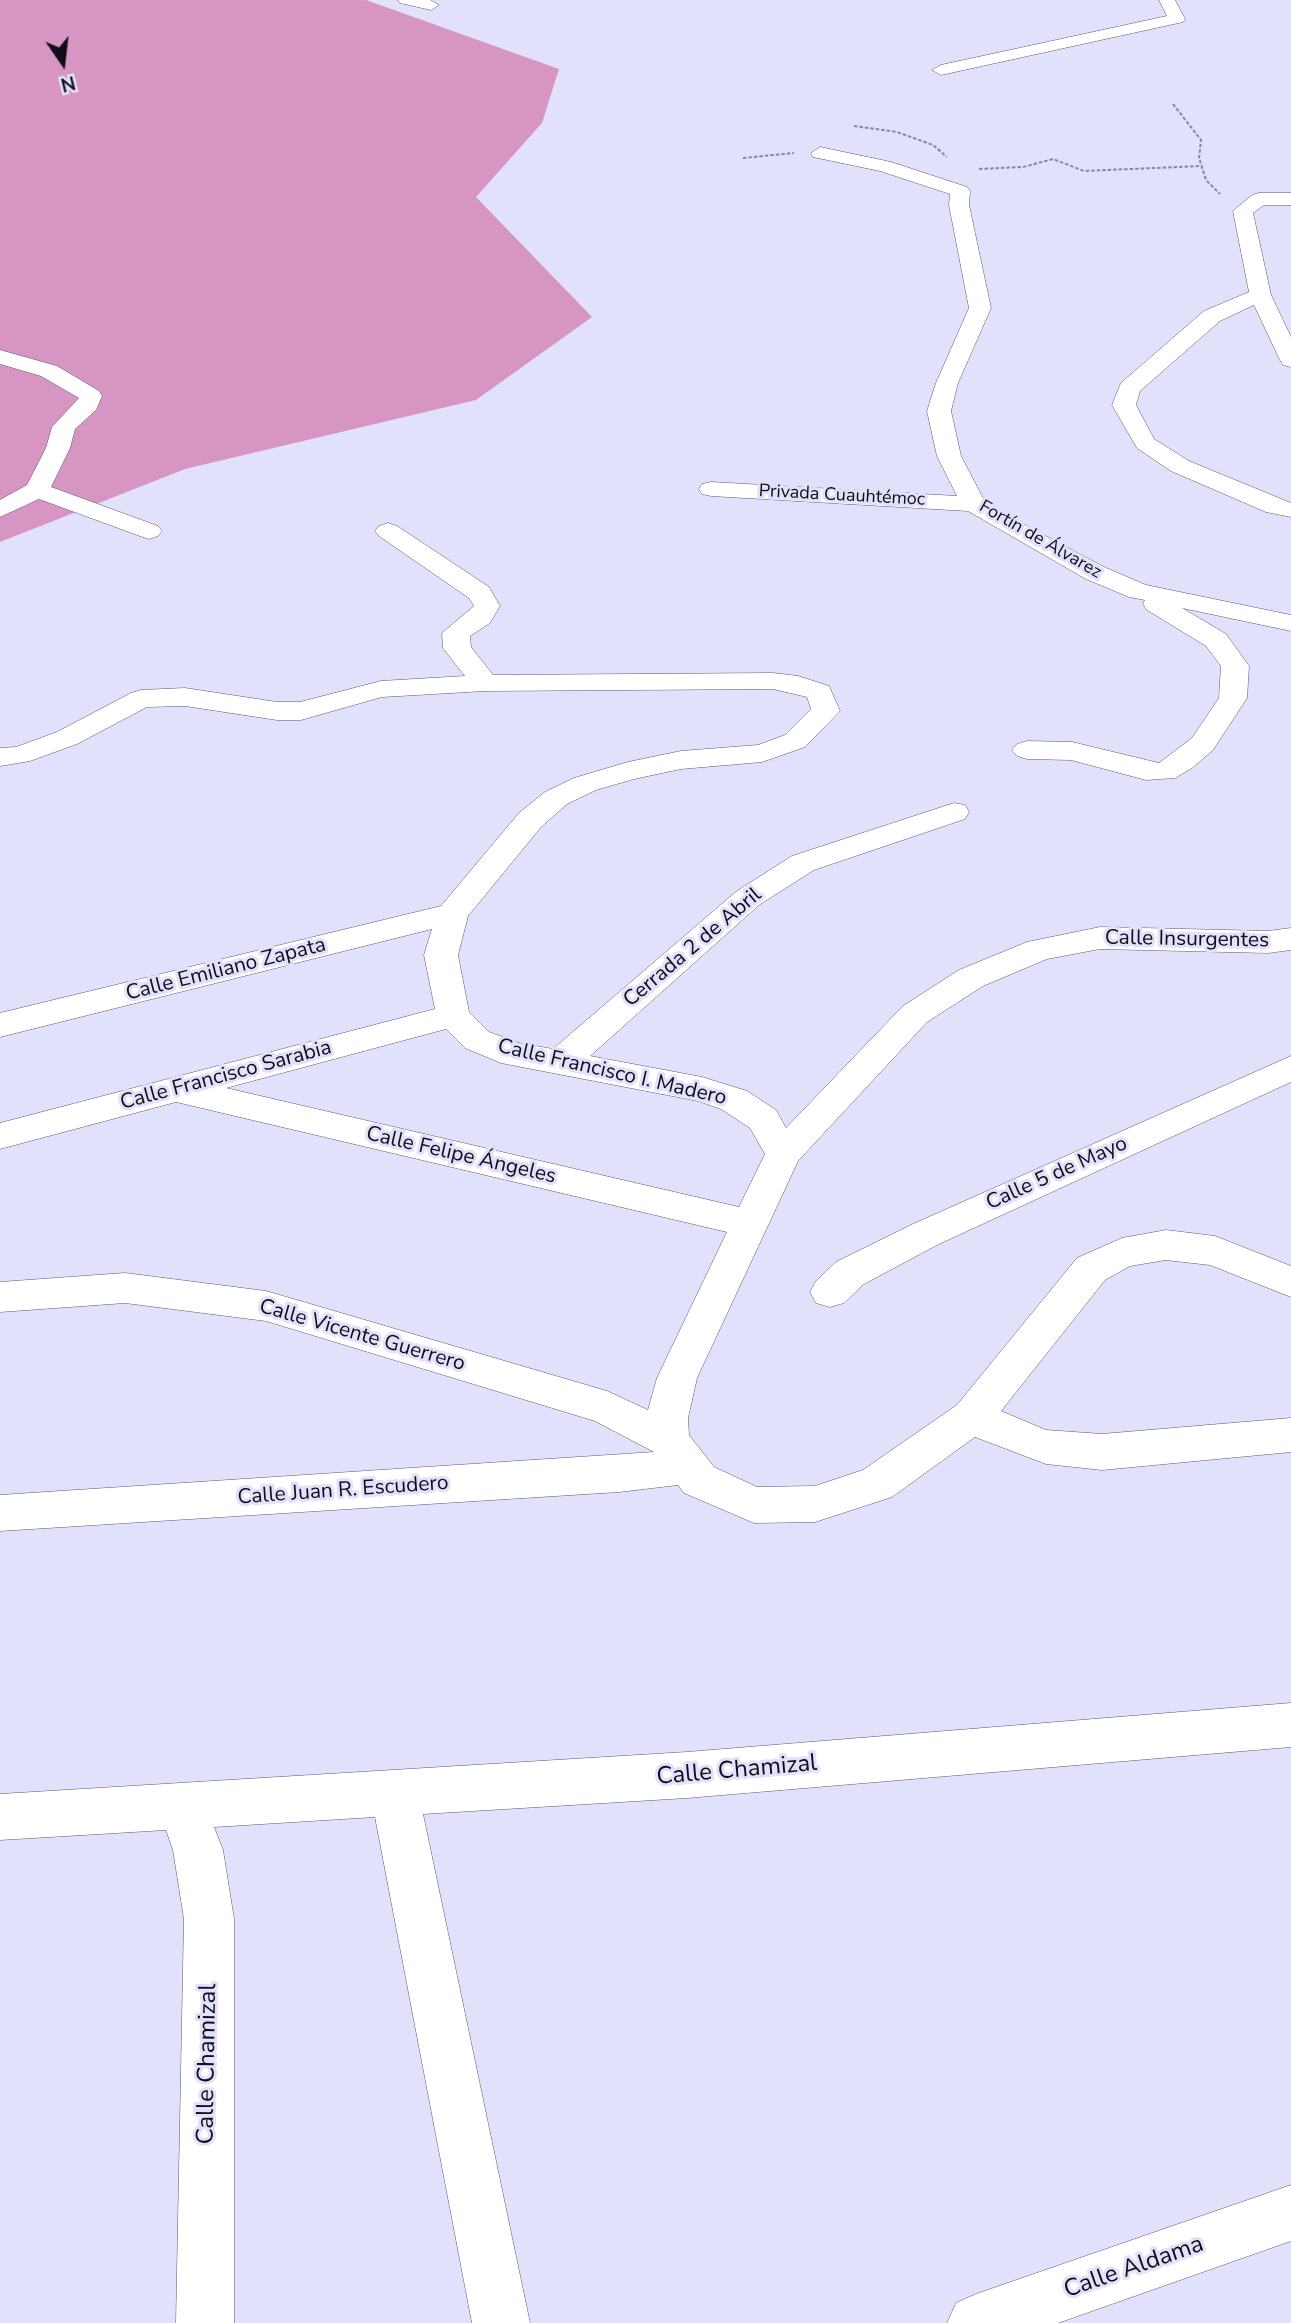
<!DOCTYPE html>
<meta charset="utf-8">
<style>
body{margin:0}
#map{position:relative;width:1291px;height:2323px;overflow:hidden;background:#e2e1fc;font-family:"Nunito Sans",sans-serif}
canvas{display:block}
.north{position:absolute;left:28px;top:28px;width:70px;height:70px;-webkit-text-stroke:5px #e2e1fc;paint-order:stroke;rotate:166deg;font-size:19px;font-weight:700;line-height:28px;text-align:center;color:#100f18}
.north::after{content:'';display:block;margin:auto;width:24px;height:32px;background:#100f18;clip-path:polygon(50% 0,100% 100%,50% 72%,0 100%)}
</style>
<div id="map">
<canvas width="1291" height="2323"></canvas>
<div class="north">N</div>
</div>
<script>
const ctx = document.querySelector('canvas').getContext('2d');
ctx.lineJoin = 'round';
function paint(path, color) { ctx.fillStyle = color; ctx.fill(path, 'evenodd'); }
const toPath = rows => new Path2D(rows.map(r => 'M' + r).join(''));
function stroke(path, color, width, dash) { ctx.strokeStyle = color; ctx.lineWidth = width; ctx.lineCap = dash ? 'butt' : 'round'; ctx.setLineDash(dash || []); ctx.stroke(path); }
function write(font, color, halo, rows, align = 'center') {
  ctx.font = font + ' "Nunito Sans",sans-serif'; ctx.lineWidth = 6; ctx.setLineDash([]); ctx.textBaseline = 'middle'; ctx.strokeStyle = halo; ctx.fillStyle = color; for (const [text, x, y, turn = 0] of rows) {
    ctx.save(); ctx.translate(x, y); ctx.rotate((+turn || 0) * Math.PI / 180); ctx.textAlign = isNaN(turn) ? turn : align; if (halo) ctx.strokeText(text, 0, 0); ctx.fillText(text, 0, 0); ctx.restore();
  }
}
const forest = toPath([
 [0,0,366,0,559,69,542,123,476,197,592,317,476,400,185,469,0,542]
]);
const path = toPath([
 [1173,104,1201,140,1199,158,1206,180,1220,194],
 [854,126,897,132,933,145,947,157],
 [743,158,794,153],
 [979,169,1023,167,1053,159,1084,171,1201,166]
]);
const minor = toPath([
 [398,0,430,0,439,5,431,10,400,3,398,0],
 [1159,0,1175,0,1185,19,1183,22,941,75,932,70,941,65,1167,16,1159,0],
 [820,147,891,162,967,187,970,191,969,205,991,308,958,383,951,411,961,456,984,500,1010,517,1104,567,1146,585,1291,615,1291,631,1182,608,1226,634,1249,666,1247,698,1213,750,1192,768,1175,778,1146,780,1071,760,1027,759,1017,756,1012,750,1017,744,1027,741,1072,742,1159,763,1192,738,1219,698,1221,666,1206,646,1147,610,1143,604,1145,600,1129,597,1086,579,968,511,711,496,702,494,699,489,702,484,711,482,957,496,937,456,927,411,936,383,969,308,949,205,950,194,880,171,813,157,811,153,820,147],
 [1259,193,1291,193,1291,205,1264,205,1253,213,1271,295,1291,337,1291,367,1283,365,1280,360,1254,305,1220,321,1140,391,1136,405,1154,439,1189,461,1291,503,1291,517,1266,512,1171,471,1137,448,1112,405,1121,383,1204,311,1249,292,1233,211,1252,195,1259,193],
 [0,350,57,366,99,391,102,396,96,410,75,429,70,448,51,487,158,526,162,531,158,536,149,539,140,536,39,499,0,517,0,500,27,485,46,448,52,427,79,398,41,376,0,364,0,350],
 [388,523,397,526,489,587,500,606,490,623,470,636,471,647,493,675,773,673,798,676,829,686,840,711,805,747,762,762,681,769,634,779,596,790,567,804,541,827,468,916,458,955,469,1012,489,1032,519,1043,553,1049,737,891,792,856,954,803,965,805,969,812,965,819,814,870,759,905,590,1056,702,1077,747,1091,776,1110,786,1128,903,1006,959,970,1027,942,1100,927,1268,931,1291,928,1291,950,1268,953,1100,949,1047,959,983,986,927,1022,798,1161,697,1378,688,1418,689,1435,714,1467,757,1487,815,1486,863,1470,957,1405,1077,1258,1122,1238,1166,1230,1215,1236,1291,1266,1291,1297,1210,1265,1166,1260,1130,1266,1105,1280,1001,1411,1046,1430,1102,1434,1291,1418,1291,1452,1102,1470,1046,1464,975,1437,892,1497,815,1522,754,1523,684,1493,678,1485,619,1492,0,1531,0,1495,654,1452,595,1421,266,1321,125,1303,0,1312,0,1282,125,1273,266,1291,607,1391,648,1410,657,1378,727,1232,176,1102,0,1149,0,1123,435,1009,424,955,432,929,0,1037,0,1013,441,906,519,813,545,792,574,778,628,762,681,751,758,745,785,735,811,709,807,697,773,689,485,691,382,697,301,720,277,720,185,706,147,707,77,744,30,761,0,766,0,748,16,747,57,732,131,693,141,690,185,688,277,702,300,702,381,681,465,676,443,648,442,633,474,606,469,598,379,536,375,531,379,526,388,523],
 [446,1029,465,1048,501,1063,698,1101,721,1109,750,1128,765,1154,739,1207,226,1088,446,1029],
 [1291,1056,1291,1082,939,1244,864,1284,844,1303,830,1307,816,1303,810,1292,816,1281,836,1262,913,1224,1291,1056],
 [1291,1703,1291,1747,687,1798,423,1814,530,2323,472,2323,375,1817,214,1827,223,1850,234,1919,234,2323,176,2323,184,1919,173,1850,166,1830,0,1840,0,1794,687,1752,1291,1703],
 [1291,2185,1291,2241,1058,2323,947,2323,956,2303,976,2294,1291,2185]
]);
const farStreetnames = [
 ["Privada Cuauhtémoc",842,496,3],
 ["Fortín de Álvarez",1040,540,30]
];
const streetNames = [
 ["Calle Insurgentes",1187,940,1],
 ["Cerrada 2 de Abril",693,948,-40],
 ["Calle Emiliano Zapata",226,970,-14],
 ["Calle Francisco I. Madero",612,1073,13],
 ["Calle Francisco Sarabia",226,1076,-15],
 ["Calle Felipe Ángeles",461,1156,13],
 ["Calle 5 de Mayo",1057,1174,-24],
 ["Calle Vicente Guerrero",362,1336,16],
 ["Calle Juan R. Escudero",343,1491,-4]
];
const nearStreetnames = [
 ["Calle Chamizal",737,1771,-5],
 ["Calle Chamizal",208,2064,-89],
 ["Calle Aldama",1134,2268,-19]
];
paint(forest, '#d795c3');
stroke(minor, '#59596f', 1);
stroke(path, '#89889b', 2, [3.5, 2]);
paint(minor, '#fff');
write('18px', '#100f18', '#e2e1fc', farStreetnames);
write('21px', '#100f18', '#e2e1fc', streetNames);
write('24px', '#100f18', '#e2e1fc', nearStreetnames);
</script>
